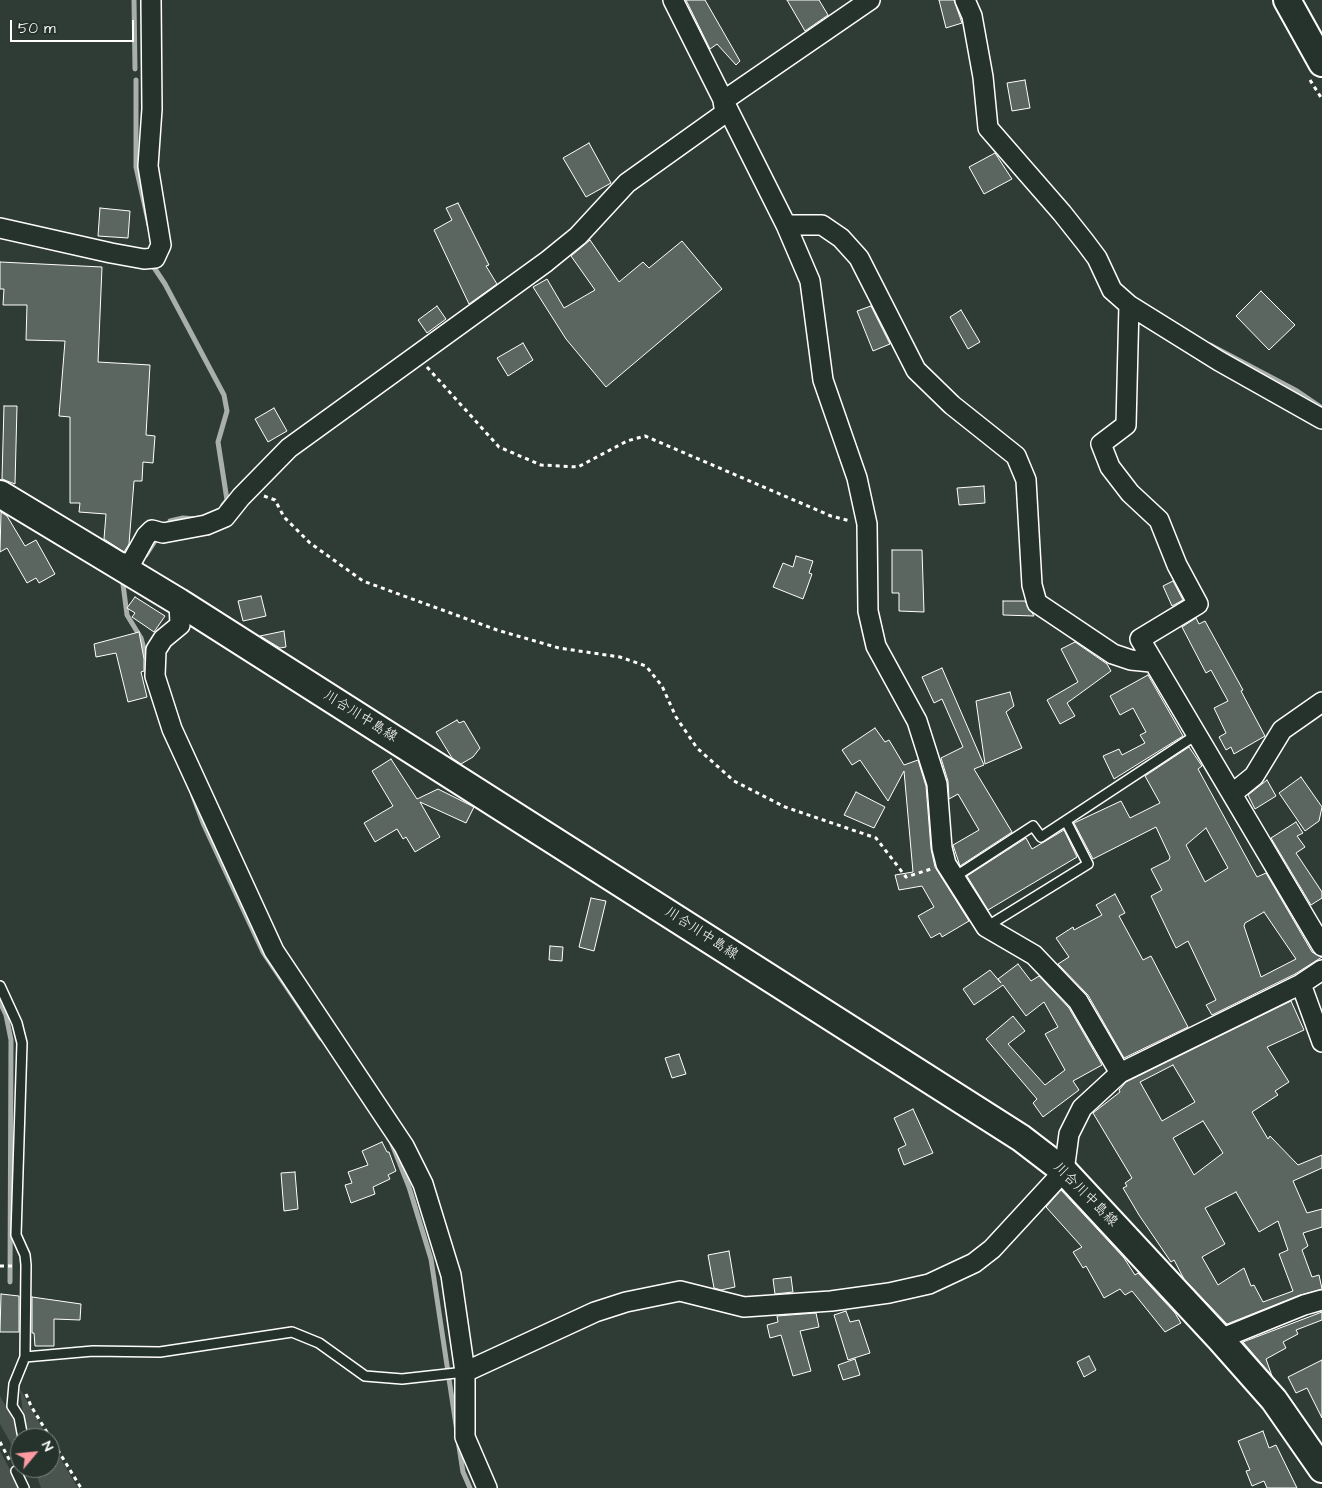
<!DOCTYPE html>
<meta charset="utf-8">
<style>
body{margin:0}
#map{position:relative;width:1322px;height:1488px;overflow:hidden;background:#2f3b35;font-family:"Architects Daughter",sans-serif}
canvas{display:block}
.north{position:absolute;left:10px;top:1428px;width:50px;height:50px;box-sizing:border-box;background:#26332d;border:1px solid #7d8581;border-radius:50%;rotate:62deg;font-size:14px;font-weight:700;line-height:20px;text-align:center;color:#fff}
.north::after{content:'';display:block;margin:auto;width:18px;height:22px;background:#ff9aa2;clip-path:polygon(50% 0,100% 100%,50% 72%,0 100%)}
.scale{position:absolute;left:10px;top:20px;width:124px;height:22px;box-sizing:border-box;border:2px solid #fff;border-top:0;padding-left:6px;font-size:15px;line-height:18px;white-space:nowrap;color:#fff;-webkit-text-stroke:4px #26332d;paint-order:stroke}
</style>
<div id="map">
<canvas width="1322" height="1488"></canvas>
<div class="north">N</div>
<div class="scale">50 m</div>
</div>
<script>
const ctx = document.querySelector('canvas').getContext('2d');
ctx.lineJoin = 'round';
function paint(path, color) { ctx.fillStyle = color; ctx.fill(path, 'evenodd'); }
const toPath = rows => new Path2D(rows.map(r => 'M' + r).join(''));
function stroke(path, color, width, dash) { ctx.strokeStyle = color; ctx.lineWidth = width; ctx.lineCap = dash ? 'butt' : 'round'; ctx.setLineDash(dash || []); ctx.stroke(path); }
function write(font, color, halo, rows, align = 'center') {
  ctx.font = font + ' "Architects Daughter","Klee One",sans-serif'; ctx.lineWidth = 5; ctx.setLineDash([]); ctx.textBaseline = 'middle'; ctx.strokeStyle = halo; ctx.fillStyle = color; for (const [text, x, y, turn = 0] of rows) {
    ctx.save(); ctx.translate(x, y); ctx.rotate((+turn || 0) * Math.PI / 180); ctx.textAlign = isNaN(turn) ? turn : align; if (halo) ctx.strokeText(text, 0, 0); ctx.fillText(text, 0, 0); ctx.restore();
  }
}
const green = toPath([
 [20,1389,48,1438,26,1438],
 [0,1396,13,1419,20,1447,13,1447,0,1424],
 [50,1441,78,1488,41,1488,34,1468,50,1468],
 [0,1451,20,1488,0,1488]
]);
const stream = toPath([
 [134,0,135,69],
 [136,80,136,167,149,225],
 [151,263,165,284,224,395,227,411,218,442,227,500,223,505],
 [1210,345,1297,391,1322,408],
 [170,521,183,518,195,519],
 [146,555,155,541],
 [123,584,127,615,141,638,148,663],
 [193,796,203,823,263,952,321,1038],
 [0,1002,6,1015,11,1040,10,1282],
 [392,1144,409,1187,431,1259,457,1432],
 [458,1440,463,1472,470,1488]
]);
const building = toPath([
 [686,0,705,0,740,61,736,65,717,44,710,49,686,0],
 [787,0,819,0,828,15,805,31,787,0],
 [939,0,954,0,962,23,946,28,939,0],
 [1025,80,1030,108,1012,111,1007,83,1025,80],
 [589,143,611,183,586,197,563,158,589,143],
 [995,153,1012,179,984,194,969,167,995,153],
 [458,203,489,265,486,266,497,284,469,304,434,230,452,220,446,208,458,203],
 [100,208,130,211,128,238,98,236,100,208],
 [590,240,619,282,643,262,649,268,682,241,722,289,606,387,566,339,533,287,547,279,564,308,595,290,571,256,590,240],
 [0,262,102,267,98,362,150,365,146,435,155,436,153,463,143,462,142,481,134,481,129,544,124,552,104,539,106,514,79,512,80,503,70,503,70,417,59,416,65,341,26,340,27,305,3,305,4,289,0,289,0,262],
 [1261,291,1295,325,1269,350,1236,316,1261,291],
 [437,306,446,319,427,333,418,320,437,306],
 [871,306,890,344,873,351,857,311,871,306],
 [961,310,980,342,968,349,950,317,961,310],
 [523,343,533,360,508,376,497,358,523,343],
 [4,406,17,406,15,484,2,479,4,406],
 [274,408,287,431,268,442,255,419,274,408],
 [984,486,985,503,959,505,957,488,984,486],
 [1,512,7,516,25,546,36,540,55,574,39,583,36,578,27,583,7,548,0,552,1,512],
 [892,550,922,550,924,612,899,611,899,593,892,593,892,550],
 [796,556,813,561,809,573,812,574,803,599,773,587,783,563,793,567,796,556],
 [1173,581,1183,600,1172,606,1163,586,1173,581],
 [261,596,266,616,243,621,238,601,261,596],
 [135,597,165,616,154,632,132,617,135,613,127,608,135,597],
 [1003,601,1025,601,1034,616,1003,615,1003,601],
 [1196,618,1199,624,1205,621,1243,690,1241,691,1265,736,1234,754,1231,747,1226,750,1219,737,1226,733,1214,708,1228,701,1211,670,1206,673,1182,627,1196,618],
 [284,631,286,647,280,648,260,636,284,631],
 [139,632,144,659,144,671,141,672,147,697,128,702,116,653,96,657,94,644,139,632],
 [1075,642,1107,664,1111,671,1067,703,1075,716,1060,724,1047,700,1078,682,1061,649,1075,642],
 [942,668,984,765,974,769,1012,832,960,866,953,845,979,830,958,794,949,799,948,781,941,758,963,747,942,699,934,703,922,677,942,668],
 [1148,675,1183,736,1114,779,1103,756,1119,749,1122,755,1145,743,1140,735,1146,732,1133,708,1120,715,1110,696,1148,675],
 [1010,692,1014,706,1006,712,1022,748,985,764,976,701,1010,692],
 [457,720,459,723,464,721,480,748,473,757,461,764,452,758,436,732,457,720],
 [875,728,885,742,889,740,904,765,918,760,926,786,931,849,935,867,969,921,942,937,940,933,931,938,918,916,934,907,922,886,899,890,895,875,913,872,904,771,888,801,860,760,852,765,842,750,875,728],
 [1189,747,1202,766,1198,769,1257,877,1266,873,1312,952,1322,957,1295,974,1212,1015,1206,1005,1216,1000,1188,941,1176,948,1151,896,1162,890,1151,869,1169,860,1170,857,1156,827,1093,859,1074,823,1121,801,1130,818,1160,803,1145,776,1189,747],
 [1206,828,1228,868,1205,882,1186,845,1206,828],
 [1264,912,1296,959,1261,977,1244,926,1245,923,1264,912],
 [391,759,417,799,438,789,474,807,466,823,420,802,440,837,415,852,406,837,403,839,397,829,375,842,364,823,393,806,372,771,391,759],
 [1301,777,1322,807,1319,821,1305,831,1279,793,1301,777],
 [1267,780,1276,796,1255,809,1248,795,1267,780],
 [856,792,885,807,874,828,844,815,856,792],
 [1296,822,1303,833,1297,836,1305,847,1296,853,1322,892,1322,898,1311,905,1271,838,1296,822],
 [1064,830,1077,857,988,910,967,876,1026,838,1032,849,1064,830],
 [1115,894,1125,913,1119,916,1143,960,1151,956,1188,1027,1124,1058,1088,995,1058,964,1069,957,1056,938,1073,927,1074,930,1102,915,1096,905,1115,894],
 [591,898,606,901,594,951,579,947,591,898],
 [550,946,563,947,562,961,549,960,550,946],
 [1018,964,1031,981,1039,976,1069,1008,1102,1065,1073,1081,1079,1090,1043,1117,1033,1103,1037,1099,986,1039,1013,1016,1025,1031,1008,1044,1045,1085,1065,1070,1045,1034,1058,1027,1044,1002,1026,1016,1003,985,974,1005,963,989,990,970,1001,983,998,979,1018,964],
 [1291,1001,1304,1030,1267,1047,1289,1082,1275,1091,1278,1095,1252,1112,1268,1139,1270,1136,1298,1165,1322,1155,1322,1168,1293,1181,1307,1213,1322,1209,1322,1227,1303,1233,1308,1246,1302,1250,1312,1277,1319,1275,1322,1289,1300,1295,1227,1324,1184,1279,1174,1260,1171,1262,1139,1215,1123,1188,1127,1186,1125,1183,1132,1178,1093,1113,1120,1092,1119,1090,1126,1082,1291,1001],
 [1173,1065,1195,1102,1162,1121,1140,1082,1173,1065],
 [1203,1121,1223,1153,1194,1175,1173,1138,1203,1121],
 [1236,1192,1259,1232,1278,1221,1288,1250,1279,1254,1293,1291,1263,1302,1254,1285,1251,1286,1244,1268,1218,1285,1202,1257,1225,1244,1205,1208,1236,1192],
 [679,1054,686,1074,672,1078,665,1058,679,1054],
 [913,1109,933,1153,904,1165,898,1149,906,1145,894,1118,913,1109],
 [382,1142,387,1152,389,1152,396,1171,388,1175,390,1179,373,1187,375,1194,351,1203,345,1185,352,1183,348,1172,368,1165,362,1151,382,1142],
 [295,1172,298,1209,284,1211,281,1173,295,1172],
 [1061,1190,1124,1258,1135,1275,1138,1273,1175,1313,1181,1323,1165,1332,1132,1291,1125,1295,1120,1289,1104,1298,1086,1266,1083,1268,1073,1252,1082,1247,1046,1207,1061,1190],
 [729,1251,735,1287,721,1290,714,1288,708,1255,729,1251],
 [791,1277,793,1292,775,1294,773,1279,791,1277],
 [1,1294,19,1296,19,1332,0,1332,1,1294],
 [32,1297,81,1304,80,1320,54,1319,54,1346,35,1346,34,1333,32,1333,32,1297],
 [846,1311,850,1322,859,1320,870,1353,848,1360,834,1315,846,1311],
 [1322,1312,1322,1320,1296,1330,1298,1334,1283,1342,1286,1348,1266,1359,1272,1376,1243,1342,1322,1312],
 [816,1313,819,1327,800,1331,811,1371,793,1376,781,1335,770,1338,767,1325,778,1322,777,1316,816,1313],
 [1089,1356,1096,1370,1084,1377,1077,1362,1089,1356],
 [855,1359,860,1375,843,1380,838,1365,855,1359],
 [1322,1360,1322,1418,1307,1388,1296,1393,1288,1377,1322,1360],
 [1263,1431,1269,1448,1276,1445,1297,1488,1267,1488,1264,1481,1252,1486,1246,1471,1250,1470,1238,1441,1263,1431]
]);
const path = toPath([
 [1310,80,1322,99],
 [427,367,499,447,541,465,578,467,627,441,645,436,831,516,850,521],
 [264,496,275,500,284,517,310,543,363,581,497,630,559,648,620,657,646,666,662,686,676,717,697,748,734,781,785,807,876,838,906,877,931,869],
 [0,1266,14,1266],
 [26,1394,31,1406,81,1488],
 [0,1442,10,1461]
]);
const service = toPath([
 [953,878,1033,826,1041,837,1196,735],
 [986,927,1088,864,1066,821],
 [0,986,17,1023,22,1043,16,1235,25,1255,26,1265,25,1357,14,1384,12,1406,19,1417,23,1438],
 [25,1357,93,1351,160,1352,292,1332,319,1343,365,1376,402,1379,465,1372],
 [23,1468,16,1471,24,1488]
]);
const minor = toPath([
 [673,0,786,225,810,281,823,380,857,478,867,524,868,611,876,646,917,721,937,784,942,848,946,864,986,927,1034,955,1078,1001,1120,1073],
 [965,0,972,16,983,77,988,128,1062,213,1085,242,1097,258,1112,290,1129,305,1219,361,1322,419],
 [723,101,870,0],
 [786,225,822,225,841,238,859,258,916,370,952,405,1016,456,1026,480,1032,585,1037,603,1113,654,1131,660,1151,662],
 [0,228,111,253,144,259,155,258,161,245,148,166,152,109,151,0],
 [1129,305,1126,425,1101,444,1110,467,1130,493,1159,520,1177,565,1198,604,1140,639,1322,946],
 [114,563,131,563,146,536,152,530,163,533,206,525,225,517,241,497,289,448,546,262,578,236,627,183,725,113,723,101],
 [179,602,180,625,163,639,156,650,155,676,172,729,274,951,404,1146,423,1184,451,1275,465,1372,465,1437,487,1488],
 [1233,793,1254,776,1282,730,1322,702],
 [1301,984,1322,1042],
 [1220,1339,1304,1305,1322,1300],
 [465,1372,595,1312,626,1302,680,1291,744,1307,831,1301,889,1293,929,1284,974,1263,992,1249,1064,1171,1069,1134,1082,1108,1120,1073,1301,984,1322,970]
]);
const secondary = toPath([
 [1287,0,1322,63],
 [0,494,179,602,1021,1138,1064,1171,1220,1339,1274,1400,1322,1469]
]);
const streetNames = [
 ["川合川中島線",360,717,32],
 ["川合川中島線",701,934,33],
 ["川合川中島線",1085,1195,45]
];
paint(green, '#4a544f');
stroke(stream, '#a9afac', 5);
paint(building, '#5b6661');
stroke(building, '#fff', 1);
stroke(service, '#fff', 12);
stroke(minor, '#fff', 22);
stroke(secondary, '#fff', 30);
stroke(path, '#fff', 3, [4, 4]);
stroke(service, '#26332d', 9);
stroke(minor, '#26332d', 19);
stroke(secondary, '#26332d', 26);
write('14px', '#fff', '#26332d', streetNames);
</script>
